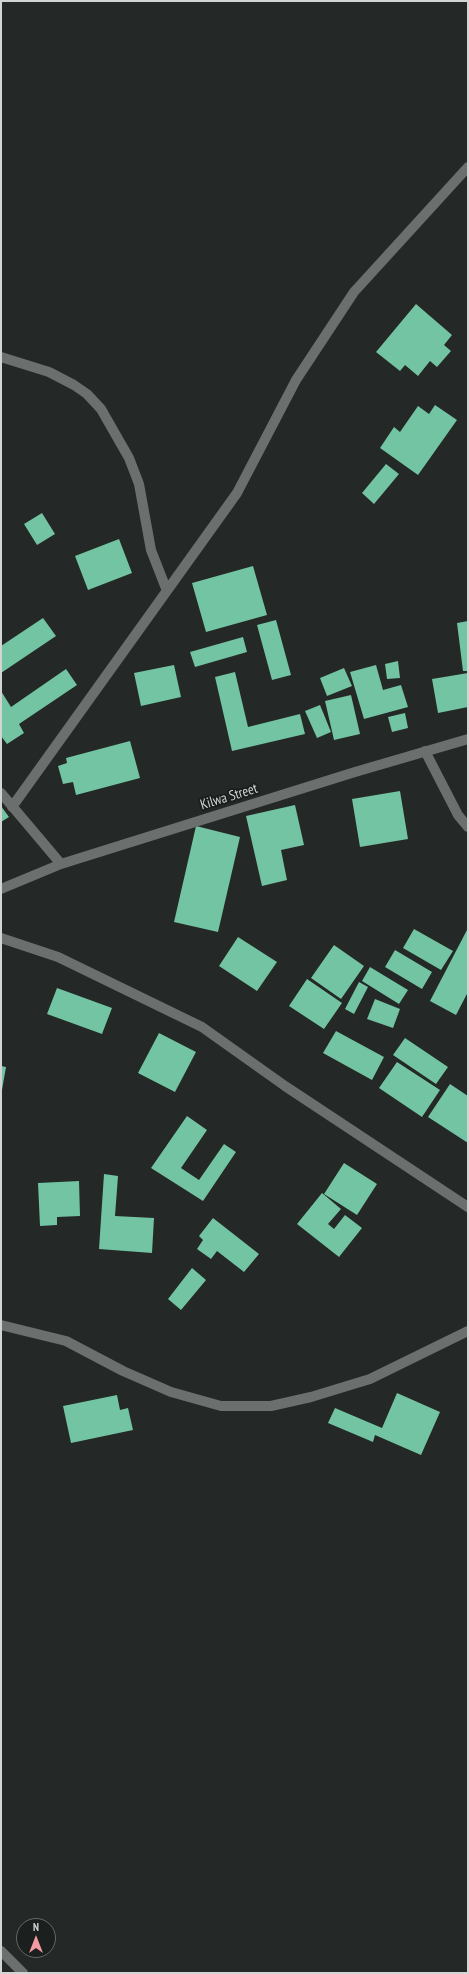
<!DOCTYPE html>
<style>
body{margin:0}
#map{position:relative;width:469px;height:1974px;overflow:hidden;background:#242826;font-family:"PT Sans Narrow",sans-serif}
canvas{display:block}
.frame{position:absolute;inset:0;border:2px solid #d2d5d3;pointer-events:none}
.north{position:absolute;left:16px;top:1918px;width:40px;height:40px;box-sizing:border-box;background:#1b1f1d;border:1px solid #646866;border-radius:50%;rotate:0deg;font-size:11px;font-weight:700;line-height:16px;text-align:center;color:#d2d5d3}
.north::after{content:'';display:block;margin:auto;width:14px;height:18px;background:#f49aa3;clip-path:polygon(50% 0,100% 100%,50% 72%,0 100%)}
</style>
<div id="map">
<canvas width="469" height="1974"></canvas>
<div class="frame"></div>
<div class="north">N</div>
</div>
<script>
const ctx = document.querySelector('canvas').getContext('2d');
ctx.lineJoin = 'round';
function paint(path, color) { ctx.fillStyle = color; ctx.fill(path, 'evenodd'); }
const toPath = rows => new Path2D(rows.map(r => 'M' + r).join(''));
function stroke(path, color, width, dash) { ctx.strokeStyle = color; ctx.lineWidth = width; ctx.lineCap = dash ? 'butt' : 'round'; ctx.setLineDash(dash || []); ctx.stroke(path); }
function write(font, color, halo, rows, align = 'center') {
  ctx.font = font + ' "PT Sans Narrow",sans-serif'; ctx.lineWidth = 4; ctx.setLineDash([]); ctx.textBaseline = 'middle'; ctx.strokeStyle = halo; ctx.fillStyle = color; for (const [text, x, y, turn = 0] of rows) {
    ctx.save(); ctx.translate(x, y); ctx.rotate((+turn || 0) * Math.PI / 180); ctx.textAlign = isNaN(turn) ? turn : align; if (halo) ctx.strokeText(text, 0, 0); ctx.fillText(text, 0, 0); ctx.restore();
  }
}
const building = toPath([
 [416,304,452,335,444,345,451,351,437,367,430,361,418,376,405,365,400,371,376,352],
 [435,405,457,420,418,475,380,448,394,427,400,432,418,406,429,414],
 [386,464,399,474,374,504,362,493],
 [42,513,55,534,37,545,24,524],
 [119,539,132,573,88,590,75,556],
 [253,566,267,615,206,632,192,583],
 [43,618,56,636,1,673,1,646],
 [276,620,291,675,272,680,257,625],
 [468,621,468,671,463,671,457,623],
 [243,637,247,652,195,667,190,652],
 [398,661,400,678,387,679,385,664],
 [174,665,181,697,141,706,134,673],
 [376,665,383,690,401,685,408,707,364,719,350,672],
 [344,668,352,686,327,696,320,678],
 [66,669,77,685,19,724,24,733,7,744,1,736,1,691,11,707],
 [235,672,248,727,300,714,305,734,232,751,215,677],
 [468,673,468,707,438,713,432,679],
 [351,695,360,734,334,740,325,701],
 [320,705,331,732,317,738,305,711],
 [405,713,408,728,392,732,388,717],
 [130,741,140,778,76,795,73,782,63,784,58,766,67,763,66,758],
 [400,791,408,839,360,847,352,799],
 [295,805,304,845,281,850,287,880,262,886,246,816],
 [1,806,9,817,1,822],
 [196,826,240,837,218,932,174,922],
 [468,928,468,992,456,1015,430,1001],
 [414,929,453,951,441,970,403,948],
 [238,937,277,962,257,991,219,966],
 [334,945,364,966,341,999,311,978],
 [395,950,432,972,422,989,385,967],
 [370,967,408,990,399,1004,362,981],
 [307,979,342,1003,324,1029,289,1006],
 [359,982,368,987,354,1014,345,1009],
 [57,988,112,1008,102,1034,47,1014],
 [375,999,400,1009,393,1028,367,1019],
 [336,1031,384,1057,372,1080,323,1053],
 [159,1033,196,1052,175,1092,138,1073],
 [405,1038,448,1067,436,1084,393,1055],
 [397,1062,440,1090,422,1117,379,1088],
 [1,1066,6,1067,2,1090,1,1090],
 [450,1084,468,1096,468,1143,428,1117],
 [187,1116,207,1130,181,1168,199,1180,224,1144,236,1152,203,1201,151,1168],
 [344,1163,377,1184,357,1215,324,1194],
 [104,1174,118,1176,115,1216,154,1218,152,1253,99,1249],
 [79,1181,80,1216,57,1217,57,1225,40,1226,38,1183],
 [322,1193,341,1209,328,1224,334,1229,345,1215,362,1228,339,1257,297,1224],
 [213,1218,259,1254,244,1272,217,1251,211,1259,197,1249,203,1240,199,1236],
 [192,1268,206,1280,181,1310,168,1299],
 [397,1393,440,1412,421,1455,375,1435,373,1442,328,1423,335,1408,382,1428],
 [117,1395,120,1410,128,1408,133,1430,71,1443,63,1406]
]);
const street = toPath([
 [1,357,49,372,74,385,87,394,101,409,129,458,139,484,151,550,167,591],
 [425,751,458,815,468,827],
 [1,793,61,864],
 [12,807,237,493,296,380,354,292,468,167],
 [1,889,61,864,355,772,468,739],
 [1,938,58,957,202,1027,285,1086,468,1207],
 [1,1325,66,1341,123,1371,171,1392,221,1406,271,1406,311,1397,370,1379,468,1331],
 [1,1951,23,1973]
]);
const streetNames = [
 ["Kilwa Street",229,797,-17]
];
paint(building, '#72c4a2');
stroke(street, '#6b706e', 10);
write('14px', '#d2d5d3', '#1b1f1d', streetNames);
</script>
